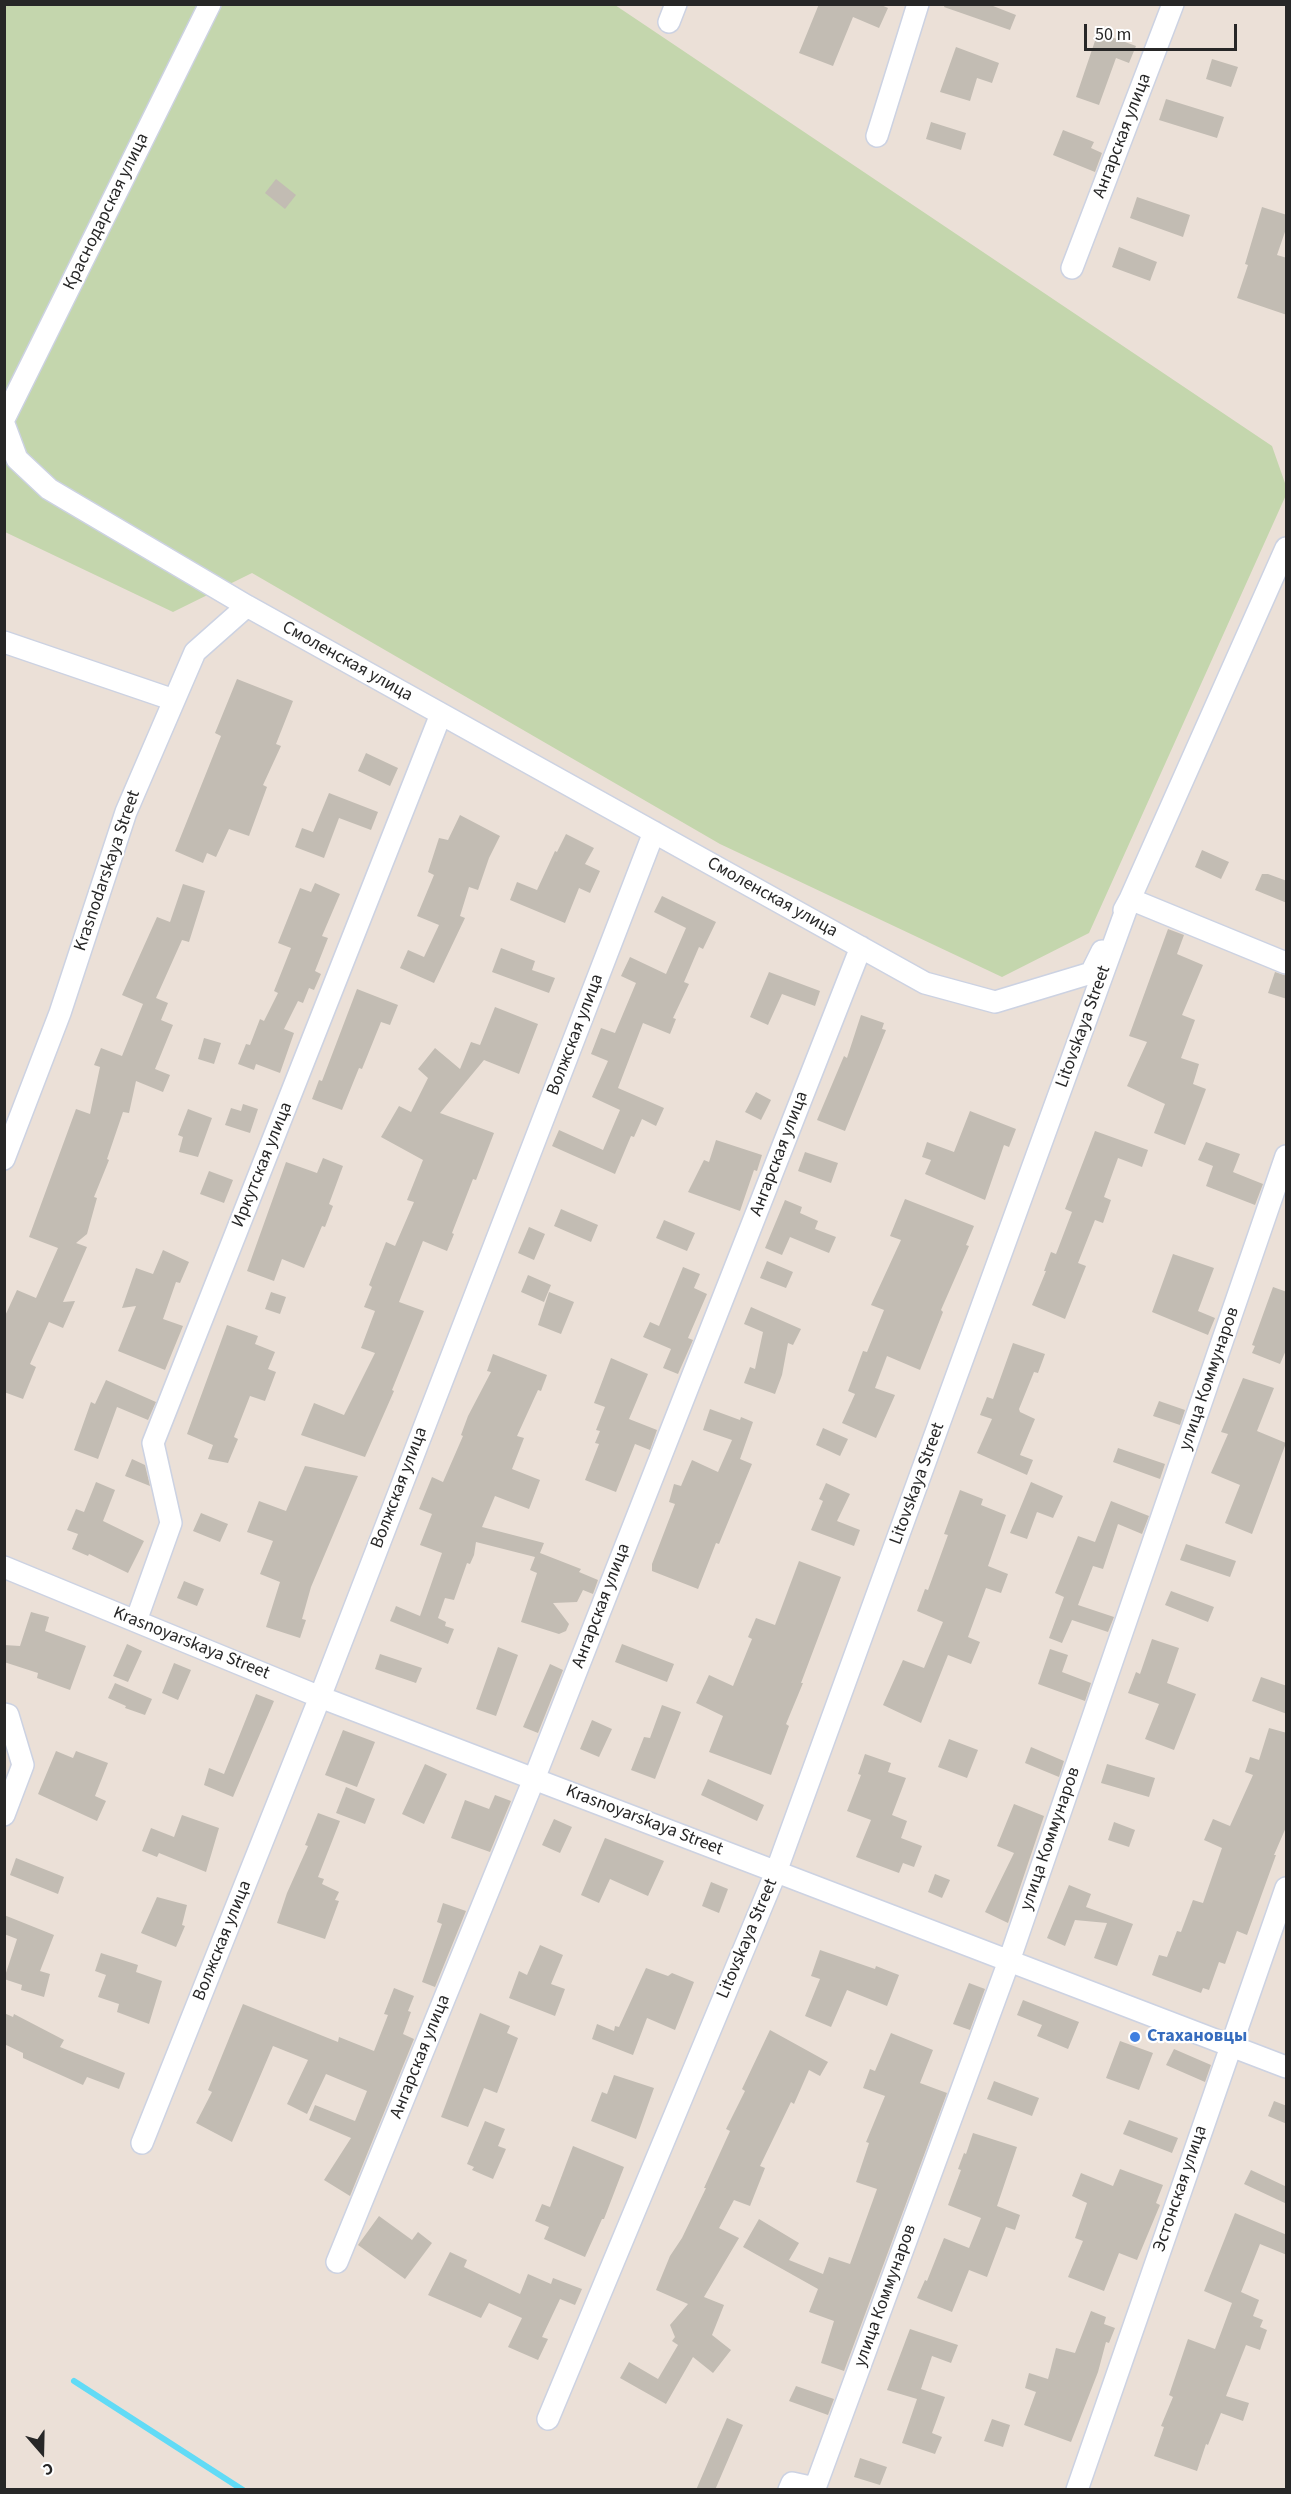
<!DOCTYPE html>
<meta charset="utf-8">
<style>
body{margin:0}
#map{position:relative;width:1291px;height:2494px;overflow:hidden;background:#ebe0d7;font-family:"Source Sans 3",sans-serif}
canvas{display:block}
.frame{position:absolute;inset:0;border:6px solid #272727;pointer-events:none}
.north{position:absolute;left:12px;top:2422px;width:60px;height:60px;-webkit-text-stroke:4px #fff;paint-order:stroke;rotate:160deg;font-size:16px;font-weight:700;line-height:24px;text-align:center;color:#272727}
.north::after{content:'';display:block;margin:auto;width:21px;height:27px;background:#272727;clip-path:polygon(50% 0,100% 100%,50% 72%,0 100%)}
.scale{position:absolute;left:1084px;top:24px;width:153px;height:27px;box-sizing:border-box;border:3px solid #272727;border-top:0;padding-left:8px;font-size:18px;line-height:21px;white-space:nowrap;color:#272727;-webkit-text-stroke:4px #fff;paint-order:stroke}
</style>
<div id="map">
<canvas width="1291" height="2494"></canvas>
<div class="frame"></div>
<div class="north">С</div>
<div class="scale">50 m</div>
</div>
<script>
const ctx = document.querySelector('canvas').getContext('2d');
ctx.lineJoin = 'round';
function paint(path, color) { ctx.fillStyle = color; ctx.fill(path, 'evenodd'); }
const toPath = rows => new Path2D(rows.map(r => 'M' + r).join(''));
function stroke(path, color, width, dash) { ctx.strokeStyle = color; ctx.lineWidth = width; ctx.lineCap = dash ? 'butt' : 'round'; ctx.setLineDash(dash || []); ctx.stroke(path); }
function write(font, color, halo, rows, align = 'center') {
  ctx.font = font + ' "Source Sans 3",sans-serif'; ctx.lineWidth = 4.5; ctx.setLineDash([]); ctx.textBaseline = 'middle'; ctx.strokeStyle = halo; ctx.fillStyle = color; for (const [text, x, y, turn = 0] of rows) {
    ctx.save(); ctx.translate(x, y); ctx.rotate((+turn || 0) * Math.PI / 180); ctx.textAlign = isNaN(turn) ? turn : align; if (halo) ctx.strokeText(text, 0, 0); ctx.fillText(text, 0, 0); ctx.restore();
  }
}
const cemetery = toPath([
 [5,4,615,5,1272,446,1286,486,1286,495,1089,933,1002,977,720,844,252,573,173,612,5,532]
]);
const stream = toPath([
 [74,2381,243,2490]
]);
const building = toPath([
 [819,4,879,4,888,8,879,28,853,17,833,66,799,53],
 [945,4,988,4,1016,15,1010,30,944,7],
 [1098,32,1136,46,1129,63,1116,58,1099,105,1076,97],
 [956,47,999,63,992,83,977,78,970,101,940,92],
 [1212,59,1238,67,1231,87,1206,79],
 [1166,99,1224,117,1217,138,1159,120],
 [931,122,966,133,961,150,926,139],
 [1063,130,1094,142,1091,148,1102,153,1095,172,1053,155],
 [276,179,296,195,285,209,265,193],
 [1137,197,1190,215,1183,237,1130,218],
 [1262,207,1287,215,1287,226,1277,255,1287,258,1287,315,1237,298,1248,265,1245,264],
 [1119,247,1157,262,1150,281,1112,267],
 [237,679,293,701,276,744,281,746,263,785,267,787,249,836,229,829,216,857,207,853,203,863,175,851,221,736,215,733],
 [366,753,398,768,390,786,358,771],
 [329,793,378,812,371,830,339,818,324,858,295,847,302,828,313,832],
 [460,815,500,836,489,858,478,890,469,887,460,916,465,918,434,983,400,968,408,950,424,957,439,925,417,916,434,875,428,872,439,838,448,840],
 [566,834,594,848,585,864,600,871,590,893,579,888,565,923,510,900,517,882,537,890,555,851,557,852],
 [1202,850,1229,862,1221,879,1195,867],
 [1262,874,1268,874,1287,881,1287,903,1255,890],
 [315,883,340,894,322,936,328,938,315,971,321,974,314,990,309,988,303,1003,298,1001,284,1029,294,1033,280,1073,256,1064,254,1070,238,1064,246,1044,250,1045,260,1019,264,1021,278,993,274,991,291,948,278,943,300,888,311,892],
 [183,884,205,891,189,942,182,940,156,998,168,1003,161,1020,173,1025,155,1069,170,1075,163,1092,136,1081,129,1113,123,1112,107,1159,109,1160,94,1197,97,1198,87,1234,76,1243,87,1247,63,1302,75,1301,63,1328,49,1322,30,1364,36,1367,23,1399,4,1392,4,1318,17,1290,36,1298,58,1248,29,1237,76,1109,90,1114,100,1067,94,1065,101,1048,122,1056,143,1004,122,995,157,917,170,922],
 [662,896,716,922,703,949,699,947,684,982,689,984,673,1018,676,1019,670,1034,643,1023,618,1088,664,1108,656,1126,642,1119,634,1137,631,1136,615,1174,552,1146,559,1130,603,1150,620,1110,592,1097,608,1061,591,1054,601,1028,615,1033,636,983,621,976,630,957,666,974,686,928,654,912],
 [1168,929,1184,935,1177,954,1203,965,1182,1015,1195,1020,1181,1058,1199,1064,1193,1084,1206,1089,1185,1145,1154,1133,1165,1104,1127,1086,1147,1042,1129,1036],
 [501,948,535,961,532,970,555,978,549,993,492,972],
 [769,972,820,991,815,1006,782,994,768,1025,750,1017],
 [1275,972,1287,976,1287,999,1268,993],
 [357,989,398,1005,390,1025,381,1022,362,1069,359,1068,342,1110,312,1099,319,1080,322,1081],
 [495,1007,538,1024,519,1074,484,1060,440,1113,494,1133,476,1180,473,1179,452,1233,454,1234,447,1251,423,1241,399,1302,424,1311,392,1390,394,1391,365,1457,301,1435,314,1403,344,1415,375,1353,361,1348,375,1311,364,1307,372,1287,369,1285,386,1242,395,1246,414,1202,407,1200,423,1160,381,1137,399,1106,411,1112,428,1078,418,1069,435,1048,460,1069,471,1042,480,1045],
 [861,1015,884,1023,882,1029,886,1030,845,1131,817,1120,844,1056,847,1058],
 [204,1038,221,1043,214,1064,198,1059],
 [756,1092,771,1100,761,1120,745,1112],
 [243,1104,258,1109,250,1133,225,1125,231,1108,241,1111],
 [188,1109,212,1118,198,1157,179,1152,183,1137,178,1135],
 [970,1111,1016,1129,1009,1147,1004,1145,985,1200,925,1174,931,1160,922,1157,927,1142,954,1152],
 [1095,1131,1148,1150,1142,1167,1118,1158,1104,1197,1111,1200,1103,1223,1095,1220,1078,1263,1086,1266,1065,1319,1032,1305,1046,1271,1044,1271,1051,1252,1056,1254,1072,1212,1065,1209],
 [716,1140,762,1155,757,1171,754,1170,740,1211,688,1192,704,1160,709,1162],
 [1206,1142,1240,1154,1233,1172,1263,1184,1255,1205,1206,1186,1213,1166,1198,1160],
 [805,1152,838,1163,831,1183,798,1171],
 [323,1158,343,1166,329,1204,333,1206,325,1227,322,1226,304,1268,282,1259,274,1281,247,1271,286,1162,317,1173],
 [209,1171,233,1180,224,1203,200,1194],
 [905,1199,974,1226,966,1245,969,1246,941,1310,943,1312,920,1370,887,1356,875,1388,895,1395,876,1438,842,1423,855,1394,848,1391,863,1351,867,1352,884,1310,871,1305,901,1240,890,1236],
 [785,1200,802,1207,800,1213,818,1221,815,1229,836,1237,829,1253,790,1237,782,1255,765,1248],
 [561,1209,598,1225,591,1242,554,1226],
 [664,1220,695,1233,687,1251,656,1238],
 [529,1227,545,1234,534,1260,518,1253],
 [163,1250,189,1262,180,1283,176,1282,163,1319,183,1326,165,1370,118,1351,136,1306,122,1308,136,1268,153,1274],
 [1173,1254,1214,1268,1198,1311,1215,1318,1208,1335,1152,1312],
 [767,1261,793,1272,786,1288,760,1278],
 [683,1267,700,1274,694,1288,707,1294,688,1338,693,1340,678,1374,663,1368,671,1349,643,1337,650,1322,659,1326],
 [528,1275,551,1285,544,1302,521,1292],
 [1273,1287,1287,1292,1287,1348,1280,1364,1252,1353,1255,1346,1252,1345],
 [271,1292,286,1297,280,1314,265,1309],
 [549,1292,574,1302,561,1334,538,1325],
 [751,1307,801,1329,793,1345,788,1343,782,1375,775,1394,744,1383,750,1367,755,1369,763,1332,744,1324],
 [227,1325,258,1336,255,1344,275,1352,268,1369,276,1372,265,1401,250,1396,234,1437,238,1439,228,1463,208,1459,213,1445,187,1434],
 [1013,1343,1045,1354,1038,1373,1034,1372,1019,1409,1020,1412,1035,1419,1020,1455,1033,1460,1027,1475,977,1453,992,1419,980,1415,987,1397,993,1399],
 [493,1354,547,1375,541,1391,538,1390,517,1436,524,1438,512,1469,540,1480,529,1509,495,1496,482,1527,544,1543,540,1553,581,1569,579,1572,598,1580,593,1594,583,1590,577,1602,553,1603,569,1624,566,1631,559,1634,521,1622,537,1573,530,1570,535,1557,476,1542,474,1555,470,1564,467,1563,454,1600,445,1598,438,1618,446,1622,445,1626,454,1629,448,1644,390,1621,396,1606,420,1616,442,1553,420,1545,432,1514,419,1509,432,1477,443,1482,463,1436,461,1435,468,1416,491,1372,487,1371],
 [611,1358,648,1374,629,1419,657,1430,650,1450,635,1444,616,1492,585,1480,599,1444,595,1443,600,1431,596,1430,605,1407,594,1403],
 [1243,1378,1274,1388,1257,1431,1286,1443,1252,1534,1225,1523,1240,1485,1211,1473,1228,1434,1221,1432],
 [106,1380,156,1402,148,1420,117,1407,98,1459,74,1450,91,1402,95,1404],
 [1159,1401,1185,1410,1180,1425,1153,1416],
 [710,1409,740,1420,741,1417,753,1422,740,1459,752,1464,719,1544,716,1543,698,1589,652,1571,652,1564,675,1504,669,1502,674,1484,681,1486,692,1460,718,1472,732,1440,703,1430],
 [823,1428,848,1439,840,1456,816,1445],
 [1118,1448,1165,1464,1160,1479,1113,1462],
 [132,1459,145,1465,150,1486,125,1476],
 [305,1466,358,1476,311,1587,302,1619,306,1620,300,1638,266,1627,280,1582,260,1574,273,1541,247,1532,259,1501,286,1511],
 [96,1482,115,1490,103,1521,144,1541,128,1573,89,1554,88,1556,72,1549,78,1534,67,1530,76,1509,84,1512],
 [1031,1482,1063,1496,1053,1518,1037,1512,1027,1539,1010,1533],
 [826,1483,850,1494,837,1521,860,1530,854,1546,811,1530,823,1501,819,1499],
 [960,1490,983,1499,981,1505,1006,1515,988,1566,1008,1574,1001,1593,986,1588,968,1637,980,1642,971,1664,948,1655,921,1723,883,1705,903,1660,924,1668,943,1622,917,1611,925,1589,928,1590,948,1535,944,1534],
 [1111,1501,1149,1516,1142,1534,1118,1524,1103,1569,1093,1566,1078,1605,1114,1617,1108,1632,1072,1620,1062,1643,1049,1638,1064,1597,1055,1593,1078,1536,1095,1542],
 [201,1513,228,1524,220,1542,193,1531],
 [1186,1544,1236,1561,1230,1577,1180,1560],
 [799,1561,841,1577,801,1683,803,1683,786,1724,789,1726,771,1775,709,1752,723,1716,696,1703,709,1675,733,1686,752,1639,748,1637,756,1618,775,1625],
 [184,1581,204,1589,197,1606,177,1598],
 [1171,1591,1214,1607,1208,1622,1165,1605],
 [31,1612,49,1617,45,1631,86,1646,70,1690,37,1678,38,1673,4,1662,4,1645,20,1646],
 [1152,1639,1179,1648,1167,1683,1196,1694,1174,1750,1145,1739,1159,1704,1128,1693,1136,1672,1140,1674],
 [127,1644,142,1651,128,1682,113,1676],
 [622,1644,674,1664,667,1682,615,1662],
 [498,1647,518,1655,496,1716,476,1709],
 [1050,1649,1068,1655,1062,1672,1091,1683,1085,1701,1038,1684],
 [380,1654,422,1668,416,1683,375,1669],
 [174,1663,191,1670,178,1700,162,1693],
 [550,1664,563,1670,538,1733,523,1727],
 [1261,1677,1287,1686,1287,1714,1252,1701],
 [115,1683,152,1699,145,1715,125,1708,126,1706,108,1698],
 [256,1694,274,1701,233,1797,204,1785,209,1768,224,1774],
 [662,1705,681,1712,655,1779,631,1770,644,1737,650,1738],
 [592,1720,612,1729,599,1757,580,1749],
 [1269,1728,1287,1733,1287,1825,1274,1855,1276,1855,1247,1935,1237,1931,1225,1964,1219,1962,1209,1990,1203,1988,1201,1993,1152,1975,1159,1955,1167,1957,1177,1931,1181,1932,1193,1900,1203,1903,1222,1848,1204,1840,1213,1819,1230,1826,1253,1775,1245,1772,1250,1757,1259,1760],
 [343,1730,375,1742,357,1787,325,1775],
 [949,1739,978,1750,967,1778,938,1767],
 [1031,1747,1064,1761,1059,1777,1025,1763],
 [56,1751,73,1758,76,1751,108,1763,95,1796,106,1801,97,1821,38,1794],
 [865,1754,891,1763,888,1772,906,1778,892,1815,907,1821,901,1838,922,1846,914,1867,903,1863,899,1873,856,1857,871,1820,847,1811,861,1775,858,1774],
 [425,1764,447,1774,424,1824,402,1814],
 [1107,1764,1155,1778,1149,1797,1101,1783],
 [708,1779,764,1805,757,1821,701,1795],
 [346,1787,375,1799,365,1824,336,1813],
 [495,1795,511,1801,490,1852,451,1838,465,1800,489,1809],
 [1014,1804,1044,1816,1008,1923,985,1912,1014,1853,997,1846],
 [318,1813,340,1821,318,1877,324,1879,322,1884,339,1892,335,1900,339,1901,325,1939,277,1923,287,1893,308,1846,305,1845],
 [182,1815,219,1828,206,1872,159,1853,157,1857,142,1851,151,1828,174,1837],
 [554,1819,572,1827,560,1853,542,1845],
 [1114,1822,1135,1830,1129,1847,1108,1840],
 [605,1838,664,1861,648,1896,610,1879,599,1903,581,1895],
 [16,1858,64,1877,58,1894,10,1875],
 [935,1874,950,1880,942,1898,928,1892],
 [711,1882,728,1889,719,1913,702,1906],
 [1069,1885,1091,1894,1086,1907,1133,1924,1117,1966,1094,1958,1107,1923,1075,1920,1065,1946,1047,1938],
 [157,1897,187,1905,182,1925,185,1926,176,1947,141,1933],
 [443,1903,466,1911,435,1987,422,1982,442,1924,437,1922],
 [4,1915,54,1935,40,1971,50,1974,44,1997,21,1990,22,1985,4,1979,17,1939,4,1934],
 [540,1945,563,1955,551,1984,565,1989,555,2016,509,1998,519,1971,527,1975],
 [820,1950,875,1969,876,1966,899,1975,887,2006,847,1990,831,2027,805,2016,820,1979,811,1976],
 [101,1953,138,1965,136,1972,162,1981,149,2024,117,2012,119,2004,98,1997,106,1975,95,1971],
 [646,1968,668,1976,672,1973,694,1982,675,2030,647,2018,633,2055,592,2039,597,2024,614,2031,615,2026,619,2027],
 [969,1983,985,1989,970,2030,953,2024],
 [394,1988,414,1996,408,2011,411,2012,403,2034,414,2039,350,2196,324,2180,351,2138,309,2120,315,2105,355,2121,367,2091,326,2074,307,2114,287,2104,308,2060,273,2046,232,2142,196,2123,212,2092,208,2090,243,2004,338,2042,339,2037,374,2051,388,2015,384,2014],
 [1023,2000,1079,2022,1068,2049,1037,2036,1042,2025,1017,2015],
 [4,2013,13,2017,14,2014,64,2040,60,2047,125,2073,119,2089,87,2077,83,2085,23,2058,23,2053,4,2044],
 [480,2013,510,2026,507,2033,518,2038,497,2093,484,2088,468,2127,441,2117],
 [770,2030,828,2062,820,2076,809,2070,794,2104,791,2102,760,2166,765,2168,750,2206,734,2200,719,2228,739,2238,704,2297,724,2305,712,2335,731,2350,713,2373,693,2357,666,2404,620,2378,629,2362,658,2379,678,2345,672,2341,675,2337,670,2325,688,2304,656,2290,670,2256,682,2238,706,2188,704,2188,730,2131,726,2129,745,2091,742,2089],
 [891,2033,933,2050,920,2083,947,2093,844,2371,821,2363,834,2321,809,2312,818,2289,743,2247,759,2219,799,2243,789,2260,823,2274,829,2257,850,2264,877,2189,856,2182,869,2143,866,2142,885,2096,863,2088,870,2069,875,2071],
 [1120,2041,1153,2053,1139,2090,1106,2078],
 [1174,2049,1211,2065,1205,2082,1166,2065],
 [614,2075,654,2088,636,2139,591,2121,602,2092,607,2094],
 [994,2081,1039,2098,1032,2116,987,2099],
 [1274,2101,1287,2106,1287,2124,1268,2116],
 [1129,2120,1178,2138,1172,2153,1123,2134],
 [485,2121,505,2129,498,2146,506,2149,493,2179,472,2170,474,2167,467,2164],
 [973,2133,1017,2147,997,2206,1020,2215,1015,2230,1006,2227,987,2277,969,2270,952,2312,917,2298,925,2280,927,2281,944,2238,969,2248,981,2218,948,2205,961,2170,958,2169,964,2153,966,2154],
 [573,2146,624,2167,604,2219,602,2219,585,2257,544,2239,549,2227,535,2221,542,2204,550,2207],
 [1120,2169,1163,2185,1156,2203,1160,2205,1137,2260,1119,2253,1104,2291,1068,2277,1083,2241,1075,2238,1087,2203,1072,2196,1081,2173,1113,2186],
 [1251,2170,1287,2187,1287,2204,1244,2184],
 [1235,2213,1287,2235,1287,2255,1260,2244,1241,2292,1259,2300,1253,2316,1263,2320,1260,2327,1267,2330,1260,2350,1246,2345,1226,2396,1249,2403,1243,2421,1221,2413,1208,2445,1206,2444,1197,2471,1154,2456,1164,2427,1161,2426,1173,2397,1169,2395,1188,2339,1215,2349,1232,2303,1204,2291],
 [379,2216,412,2240,418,2232,432,2243,405,2279,358,2245],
 [450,2252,467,2260,464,2267,520,2294,528,2274,551,2284,553,2278,582,2289,575,2305,560,2299,542,2337,548,2339,538,2360,508,2347,522,2318,489,2303,481,2318,428,2295],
 [1091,2311,1106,2317,1104,2324,1115,2328,1109,2343,1106,2342,1098,2372,1071,2442,1024,2425,1036,2392,1025,2388,1029,2373,1048,2379,1056,2348,1075,2353],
 [910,2329,958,2345,951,2363,932,2356,921,2389,945,2397,932,2433,942,2437,935,2454,902,2443,917,2399,887,2390],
 [796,2386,834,2399,828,2415,789,2401],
 [727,2418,743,2425,715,2490,696,2490],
 [992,2419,1010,2425,1003,2447,984,2441],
 [860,2458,887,2467,880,2485,854,2477]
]);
const minor = toPath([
 [669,22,676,4],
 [877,136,918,4],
 [1072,268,1173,4],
 [4,419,210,4],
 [4,424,17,459,49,489,247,606,925,983,995,1002,1091,973,1102,951],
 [4,642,174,700],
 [1124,910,1130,899,1286,963],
 [4,1159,60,1013,126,812,195,652,247,606],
 [4,1567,320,1697,1286,2067],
 [136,1621,171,1523,153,1443,441,714],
 [4,1714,8,1715,23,1765,4,1815],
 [142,2143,320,1697,654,832],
 [337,2262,534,1779,861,947],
 [548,2419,776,1872,1130,899,1286,548],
 [789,2490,792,2483,815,2488,1009,1961,1286,1156],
 [1077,2490,1286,1888]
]);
const markers = [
 [1135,2037,6,"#3f7fe0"]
];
const streetNames = [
 ["Ангарская улица",1123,136,-69],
 ["Краснодарская улица",107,212,-64],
 ["Смоленская улица",347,662,29],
 ["Krasnodarskaya Street",108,871,-71],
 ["Смоленская улица",772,898,29],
 ["Litovskaya Street",1084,1027,-70],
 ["Волжская улица",576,1035,-69],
 ["Ангарская улица",780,1154,-69],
 ["Иркутская улица",263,1165,-68],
 ["улица Коммунаров",1210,1379,-71],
 ["Litovskaya Street",918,1484,-70],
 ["Волжская улица",400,1488,-69],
 ["Ангарская улица",602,1606,-69],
 ["Krasnoyarskaya Street",191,1644,22],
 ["Krasnoyarskaya Street",644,1821,21],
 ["улица Коммунаров",1051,1839,-71],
 ["Litovskaya Street",748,1939,-67],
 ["Волжская улица",223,1941,-68],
 ["Ангарская улица",421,2057,-68],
 ["Эстонская улица",1181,2189,-71],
 ["улица Коммунаров",886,2296,-70]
];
const shopNames = [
 ["Стахановцы",1147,2037]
];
paint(cemetery, '#c4d6ad');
stroke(stream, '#61dbf6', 6);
paint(building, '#c2bcb3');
stroke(minor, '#ccd2e2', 24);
stroke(minor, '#fff', 21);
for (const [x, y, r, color] of markers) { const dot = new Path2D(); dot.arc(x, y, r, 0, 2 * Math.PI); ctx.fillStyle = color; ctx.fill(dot); stroke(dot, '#fff', 2); }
write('18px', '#272727', '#fff', streetNames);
write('bold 18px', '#366cbe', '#fff', shopNames, 'left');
</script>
